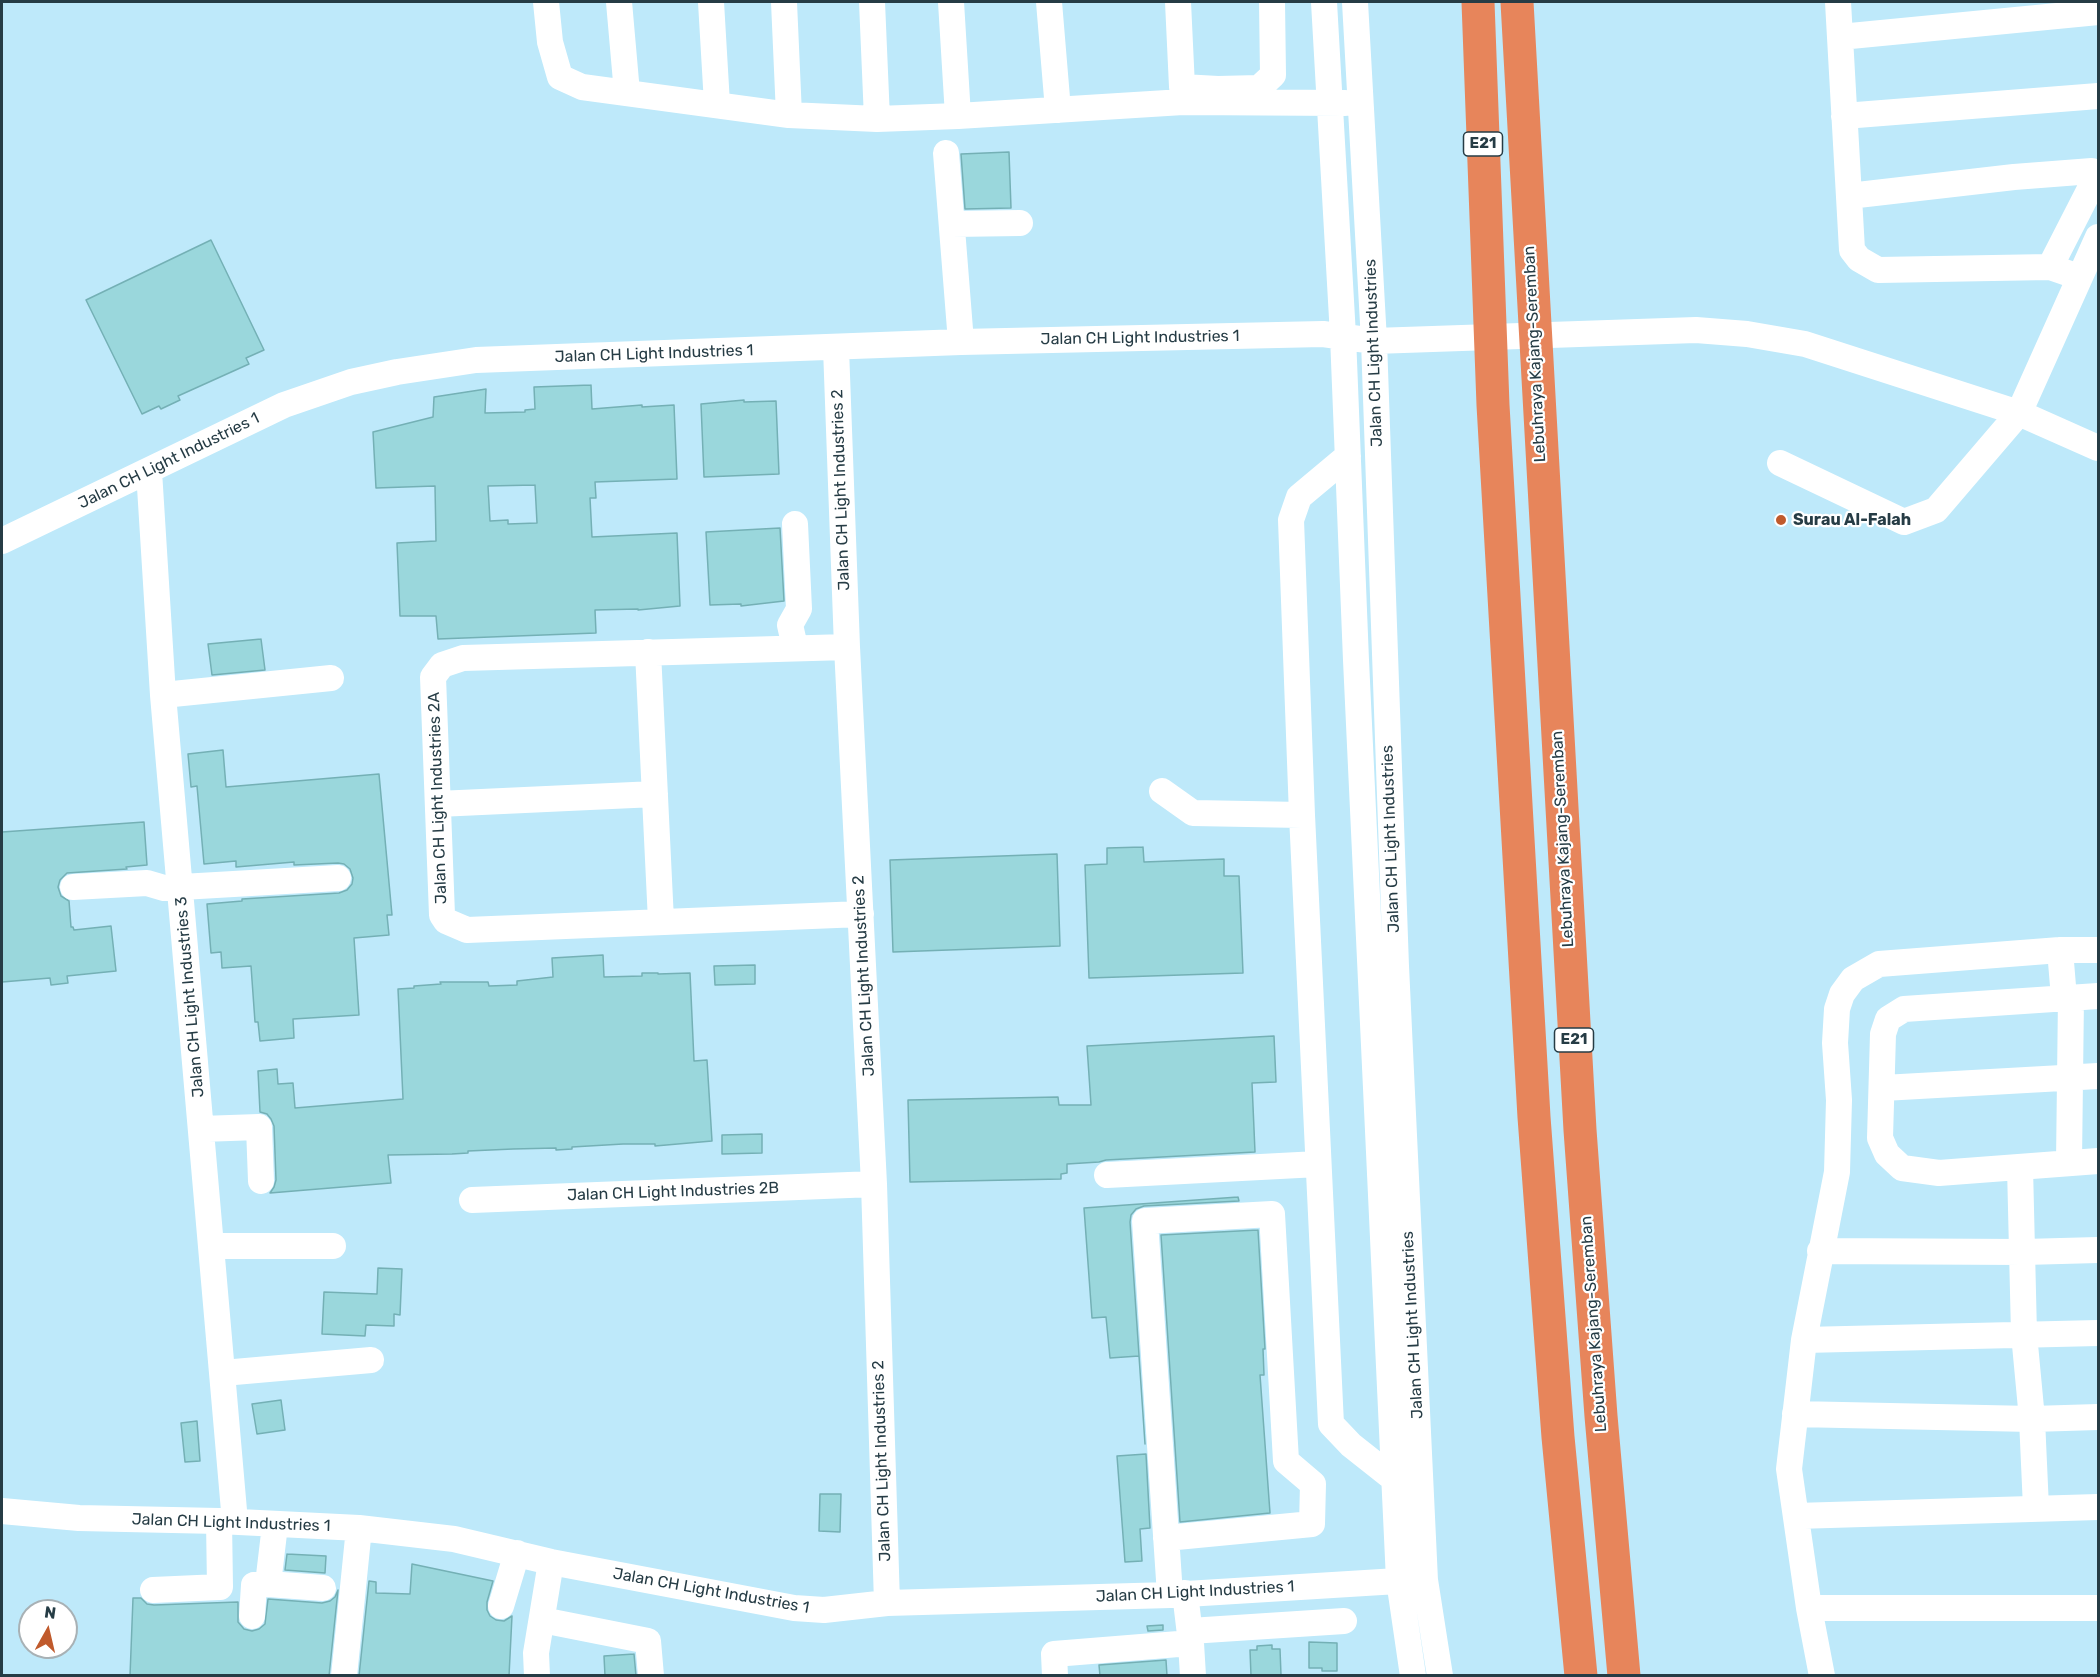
<!DOCTYPE html>
<style>
body{margin:0}
#map{position:relative;width:2100px;height:1677px;overflow:hidden;background:#bee9fa;font-family:Rubik,sans-serif}
canvas{display:block}
.frame{position:absolute;inset:0;border:3px solid #263c45;pointer-events:none}
.north{position:absolute;left:18px;top:1599px;width:60px;height:60px;box-sizing:border-box;background:#fff;border:2px solid #a8b1b5;border-radius:50%;rotate:8deg;font-size:16px;font-weight:700;line-height:24px;text-align:center;color:#263c45}
.north::after{content:'';display:block;margin:auto;width:21px;height:27px;background:#c05a2c;clip-path:polygon(50% 0,100% 100%,50% 72%,0 100%)}
</style>
<div id="map">
<canvas width="2100" height="1677"></canvas>
<div class="frame"></div>
<div class="north">N</div>
</div>
<script>
const ctx = document.querySelector('canvas').getContext('2d');
ctx.lineJoin = 'round';
function paint(path, color) { ctx.fillStyle = color; ctx.fill(path, 'evenodd'); }
const toPath = rows => new Path2D(rows.map(r => 'M' + r).join(''));
function stroke(path, color, width, dash) { ctx.strokeStyle = color; ctx.lineWidth = width; ctx.lineCap = dash ? 'butt' : 'round'; ctx.setLineDash(dash || []); ctx.stroke(path); }
function write(font, color, halo, rows, align = 'center') {
  ctx.font = font + ' Rubik,sans-serif'; ctx.lineWidth = 4.5; ctx.setLineDash([]); ctx.textBaseline = 'middle'; ctx.strokeStyle = halo; ctx.fillStyle = color; for (const [text, x, y, turn = 0] of rows) {
    ctx.save(); ctx.translate(x, y); ctx.rotate((+turn || 0) * Math.PI / 180); ctx.textAlign = isNaN(turn) ? turn : align; if (halo) ctx.strokeText(text, 0, 0); ctx.fillText(text, 0, 0); ctx.restore();
  }
}
const building = toPath([
 [1009,152,1011,208,965,209,961,154,1009,152],
 [211,240,264,350,246,358,249,364,178,396,180,400,161,409,159,406,142,414,86,300,211,240],
 [591,385,592,409,642,405,642,407,674,405,677,479,595,482,596,498,590,498,592,537,677,533,680,606,638,610,638,609,595,610,596,633,438,639,436,616,400,616,397,543,436,541,435,486,376,488,373,432,433,417,434,397,486,389,485,413,525,412,525,410,535,409,534,387,591,385],
 [535,485,537,523,508,524,508,520,490,521,488,486,535,485],
 [744,400,744,402,776,401,779,474,704,477,701,404,744,400],
 [780,528,784,601,741,606,741,604,710,605,706,532,780,528],
 [261,639,265,670,212,675,208,644,261,639],
 [223,750,226,787,379,774,392,915,387,915,389,935,354,938,359,1015,293,1019,294,1038,260,1041,258,1022,255,1022,251,966,222,968,221,952,211,953,207,904,242,901,242,899,339,893,347,890,352,884,353,878,350,869,344,864,338,863,294,865,294,862,236,867,236,861,204,864,197,786,191,787,188,754,223,750],
 [144,822,147,865,126,867,127,869,67,873,60,880,58,887,61,896,69,901,71,927,73,927,74,930,111,926,116,971,67,976,68,983,51,985,50,978,2,982,2,832,144,822],
 [1143,847,1144,862,1224,859,1224,876,1239,876,1243,973,1089,978,1085,865,1107,864,1107,848,1143,847],
 [1057,854,1060,946,893,952,890,860,1057,854],
 [603,955,604,977,642,976,642,973,658,973,658,974,690,973,694,1061,707,1060,712,1141,655,1146,655,1144,623,1144,572,1147,572,1149,556,1150,556,1148,513,1149,468,1151,468,1153,452,1154,388,1155,391,1183,270,1193,274,1187,276,1180,274,1126,271,1119,267,1114,260,1112,258,1071,277,1069,278,1084,293,1083,295,1108,403,1099,398,989,414,988,414,986,441,984,440,982,488,982,489,986,517,985,517,981,553,977,552,958,603,955],
 [755,965,755,984,715,985,714,966,755,965],
 [1274,1036,1276,1082,1252,1083,1255,1152,1106,1160,1099,1162,1067,1164,1067,1173,1061,1174,1061,1179,910,1182,908,1100,1058,1097,1059,1105,1091,1105,1087,1046,1274,1036],
 [762,1134,762,1153,722,1154,722,1135,762,1134],
 [1238,1197,1239,1201,1144,1206,1136,1209,1131,1215,1130,1222,1145,1444,1139,1356,1110,1358,1106,1317,1092,1318,1084,1208,1238,1197],
 [1258,1230,1265,1349,1263,1349,1264,1375,1260,1375,1270,1513,1180,1522,1161,1235,1258,1230],
 [378,1268,402,1269,400,1315,394,1314,394,1326,366,1325,365,1336,322,1334,324,1292,377,1294,378,1268],
 [281,1400,285,1430,257,1434,252,1404,281,1400],
 [197,1421,200,1461,185,1462,181,1423,197,1421],
 [1146,1454,1150,1528,1140,1529,1142,1561,1125,1562,1117,1456,1146,1454],
 [820,1494,841,1494,840,1532,819,1531,820,1494],
 [287,1554,326,1556,325,1573,285,1570,287,1554],
 [412,1564,493,1581,487,1602,487,1610,490,1616,496,1620,504,1621,512,1616,509,1676,359,1676,369,1581,376,1582,376,1593,410,1594,412,1564],
 [338,1590,329,1676,130,1676,133,1598,141,1598,147,1604,154,1605,238,1602,238,1622,244,1629,252,1631,259,1629,265,1624,268,1599,322,1603,330,1601,335,1597,338,1590],
 [1163,1625,1163,1630,1148,1631,1147,1626,1163,1625],
 [1309,1642,1337,1643,1337,1671,1322,1671,1322,1668,1309,1668,1309,1642],
 [1272,1645,1272,1649,1280,1649,1281,1675,1251,1676,1250,1650,1257,1650,1257,1646,1272,1645],
 [634,1654,636,1676,605,1676,604,1656,634,1654],
 [1166,1660,1167,1676,1100,1676,1099,1665,1166,1660]
]);
const minor = toPath([
 [546,2,550,42,560,77,582,87,789,115,877,119,958,116,1183,102,1345,103],
 [619,2,627,93],
 [711,2,717,104],
 [784,2,789,115],
 [872,2,877,119],
 [951,2,958,116],
 [1049,2,1058,110],
 [1178,2,1182,87,1218,89,1259,88,1273,75,1272,2],
 [1324,2,1343,336,1356,660,1399,1580,1413,1676],
 [1355,2,1374,341,1396,966,1425,1580,1440,1676],
 [1838,2,1852,250,1859,259,1878,270,2050,267,2079,277],
 [1840,37,2098,12],
 [1844,116,2098,96],
 [946,153,961,342],
 [1849,196,2014,177,2092,171,2097,174,2093,183,2050,267],
 [952,224,1020,223],
 [836,348,847,647,874,1184,887,1603],
 [1348,456,1299,497,1291,520,1302,815,1331,1424,1351,1445,1394,1479],
 [1780,463,1904,522,1936,510,2019,413,2098,237],
 [149,471,163,695,235,1522],
 [2,541,284,405,351,382,397,372,476,360,961,342,1323,334,1374,341,1696,330,1747,334,1805,344,2019,413,2098,448],
 [795,647,790,625,799,609,795,524],
 [847,647,463,658,442,665,433,677,442,915,446,921,467,930,861,914],
 [648,652,661,921],
 [163,695,331,678],
 [1162,791,1193,813,1302,815],
 [438,804,655,794],
 [73,887,147,883,164,888,338,878],
 [2060,950,2064,998],
 [2098,996,1904,1009,1888,1019,1883,1034,1880,1138,1887,1154,1902,1168,1939,1173,2098,1161],
 [1883,1088,2098,1076],
 [201,1129,259,1127,261,1181],
 [2069,1162,2071,997],
 [2020,1167,2024,1334,2032,1419,2036,1508],
 [1107,1175,1318,1164],
 [472,1200,874,1184],
 [211,1246,333,1246],
 [1820,1251,2024,1252,2098,1250],
 [1804,1340,2098,1333],
 [223,1373,371,1360],
 [1795,1414,2032,1419,2098,1417],
 [2,1511,79,1518,219,1521,359,1528,454,1539,551,1562,794,1608,824,1610,887,1603,1170,1595,1414,1580],
 [1796,1516,2098,1507],
 [1166,1538,1312,1524,1313,1484,1286,1461,1272,1214,1145,1221,1170,1595],
 [268,1584,323,1588],
 [153,1590,220,1587,219,1521],
 [501,1606,517,1553],
 [1809,1608,2098,1608],
 [252,1616,254,1585,268,1584,275,1525],
 [542,1620,648,1641,651,1676],
 [1190,1631,1344,1621],
 [1191,1643,1193,1676],
 [344,1676,359,1528],
 [537,1676,536,1653,551,1562],
 [1055,1676,1054,1654,1191,1643,1185,1593],
 [1822,1676,1809,1608,1789,1469,1804,1340,1837,1172,1839,1100,1835,1043,1837,1009,1842,994,1853,979,1879,964,2060,950,2098,950]
]);
const highway = toPath([
 [1478,2,1493,405,1534,1117,1558,1437,1581,1676],
 [1517,2,1580,1130,1601,1416,1624,1676]
]);
const markers = [
 [1781,520,6,"#c05a2c"]
];
const shields = [
 [1483,144,39],
 [1574,1040,39]
];
const shieldNames = [
 ["E21",1483,144],
 ["E21",1574,1040]
];
const streetNames = [
 ["Jalan CH Light Industries 1",1140,338,-1],
 ["Jalan CH Light Industries",1374,353,-92],
 ["Jalan CH Light Industries 1",654,354,-2],
 ["Lebuhraya Kajang-Seremban",1535,354,-93],
 ["Jalan CH Light Industries 1",169,461,-26],
 ["Jalan CH Light Industries 2",841,490,-92],
 ["Jalan CH Light Industries 2A",438,798,-92],
 ["Jalan CH Light Industries",1391,839,-92],
 ["Lebuhraya Kajang-Seremban",1563,839,-93],
 ["Jalan CH Light Industries 2",864,976,-93],
 ["Jalan CH Light Industries 3",190,997,-95],
 ["Jalan CH Light Industries 2B",673,1192,-2],
 ["Lebuhraya Kajang-Seremban",1594,1324,-94],
 ["Jalan CH Light Industries",1413,1325,-93],
 ["Jalan CH Light Industries 2",882,1461,-92],
 ["Jalan CH Light Industries 1",231,1523,2],
 ["Jalan CH Light Industries 1",711,1591,10],
 ["Jalan CH Light Industries 1",1195,1592,-3]
];
const poiNames = [
 ["Surau Al-Falah",1793,520]
];
paint(building, '#9ad7dc');
stroke(building, '#74b0b5', 1.5);
stroke(minor, '#fff', 26);
stroke(highway, '#e7855b', 33);
for (const [x, y, r, color] of markers) { const dot = new Path2D(); dot.arc(x, y, r, 0, 2 * Math.PI); ctx.fillStyle = color; ctx.fill(dot); stroke(dot, '#fff', 2); }
for (const [x, y, w] of shields) { const box = new Path2D(); box.roundRect(x - w / 2, y - 12, w, 24, 4.5); ctx.fillStyle = '#fff'; ctx.fill(box); stroke(box, '#263c45', 1.5); }
write('bold 15px', '#263c45', null, shieldNames);
write('16px', '#263c45', '#fff', streetNames);
write('bold 16px', '#263c45', '#fff', poiNames, 'left');
</script>
